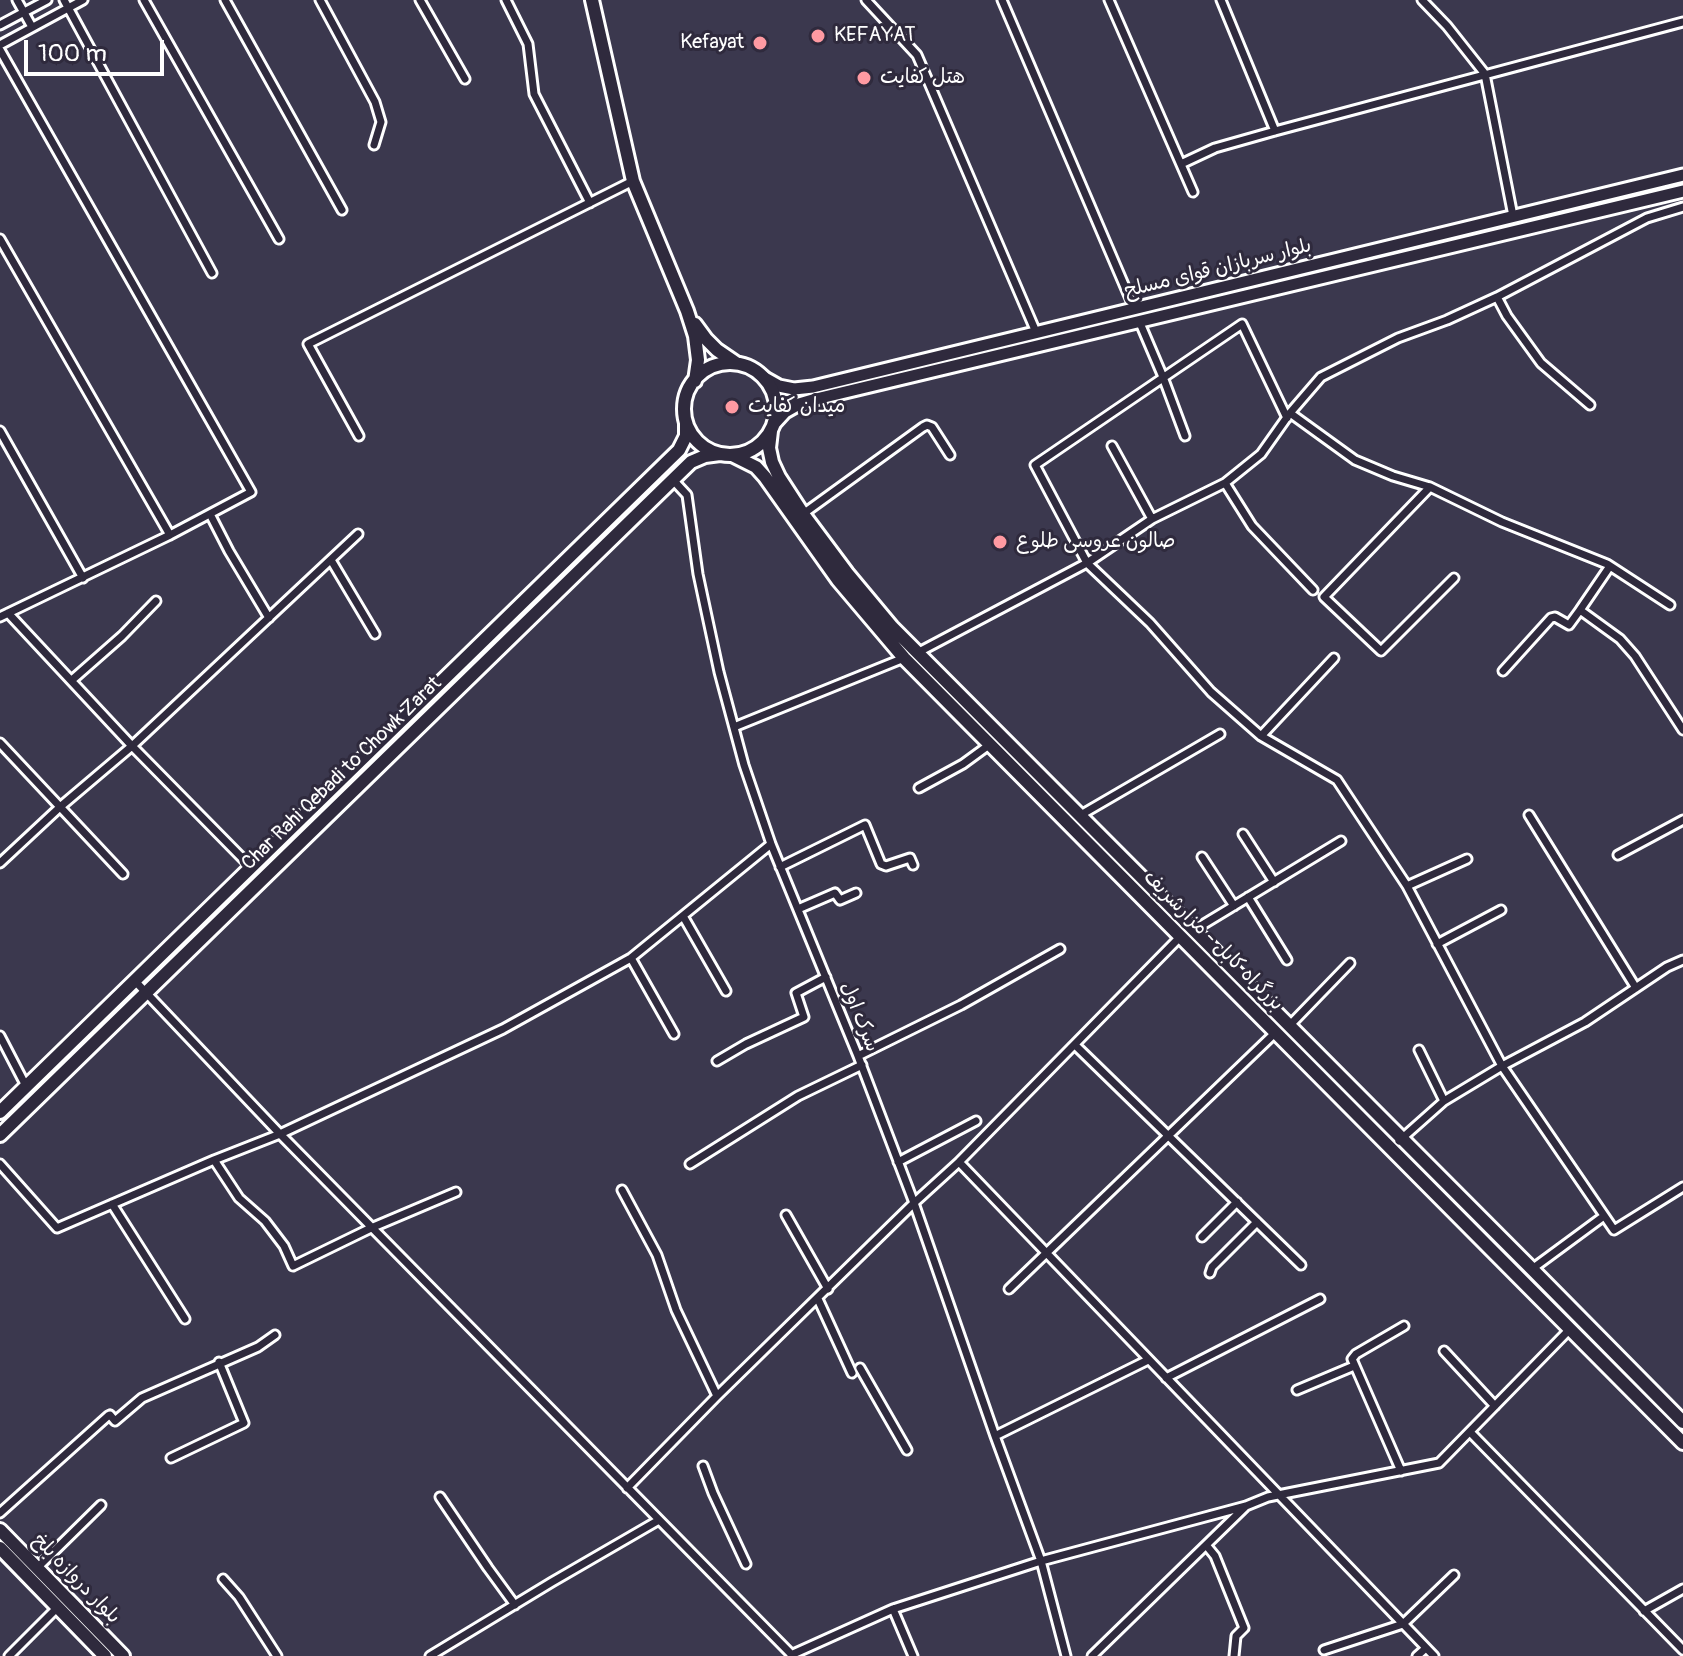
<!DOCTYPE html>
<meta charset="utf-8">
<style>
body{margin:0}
#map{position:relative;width:1683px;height:1656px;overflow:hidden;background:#3b384e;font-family:Pangolin,sans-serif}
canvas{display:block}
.scale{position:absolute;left:24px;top:40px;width:140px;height:36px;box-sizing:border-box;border:4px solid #fff;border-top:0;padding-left:10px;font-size:24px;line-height:28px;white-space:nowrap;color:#fff;-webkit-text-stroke:6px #2f2a3d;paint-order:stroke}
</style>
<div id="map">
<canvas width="1683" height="1656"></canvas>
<div class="scale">100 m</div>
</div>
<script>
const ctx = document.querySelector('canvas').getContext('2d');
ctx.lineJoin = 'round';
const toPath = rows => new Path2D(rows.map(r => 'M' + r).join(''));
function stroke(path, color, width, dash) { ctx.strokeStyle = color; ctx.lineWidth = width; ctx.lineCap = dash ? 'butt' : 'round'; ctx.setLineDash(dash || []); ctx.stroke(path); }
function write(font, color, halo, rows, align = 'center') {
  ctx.font = font + ' Pangolin,"Playpen Sans Arabic",sans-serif'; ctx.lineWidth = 6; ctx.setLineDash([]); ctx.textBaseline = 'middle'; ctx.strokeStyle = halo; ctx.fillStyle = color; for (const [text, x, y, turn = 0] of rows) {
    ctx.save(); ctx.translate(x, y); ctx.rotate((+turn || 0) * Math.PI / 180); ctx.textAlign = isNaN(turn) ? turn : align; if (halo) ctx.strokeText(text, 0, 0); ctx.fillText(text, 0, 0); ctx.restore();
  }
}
const minor = toPath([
 [17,0,32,27],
 [64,0,212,273],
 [144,0,279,239],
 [225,0,342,210],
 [320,0,375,102,381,122,374,145],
 [420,0,465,79],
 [506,0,528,44,534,94,590,203],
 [866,0,917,55,1036,332],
 [1002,0,1134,308],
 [1109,0,1193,192],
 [1221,0,1275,131],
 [1422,0,1447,26,1485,74,1513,216],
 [0,25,47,0],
 [0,45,83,0],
 [0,50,251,492,170,535,0,617],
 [1181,164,1215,148,1275,131,1683,22],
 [0,239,170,535],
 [1497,297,1507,316,1541,363,1590,405],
 [1140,323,1163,377,1185,436],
 [1290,413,1355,460,1393,476,1430,487,1502,522,1607,564,1670,605],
 [1287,418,1242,324,1035,465,1087,563,1150,623,1211,692,1261,736,1337,780,1407,886,1502,1066,1614,1230,1683,1187],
 [0,431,83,578],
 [359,436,308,344,633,181],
 [1112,446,1152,519],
 [673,480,687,495,698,574,719,672,744,765,771,844,858,1056,914,1203,995,1436,1041,1561,1066,1656],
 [1225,483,1252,526,1313,590],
 [1430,487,1324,597,1381,651,1454,578],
 [210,514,229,551,269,618],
 [803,514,923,427,927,425,932,427,950,455],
 [331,560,375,634],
 [1610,566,1580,610,1620,639,1635,656,1683,730],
 [8,613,132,746,251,867],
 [917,653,1087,563,1152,519,1225,483,1261,454,1290,413,1321,377,1398,338,1447,320,1497,297,1647,218,1683,207],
 [1503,671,1551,618,1555,617,1569,625,1580,610],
 [72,680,122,636,156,601],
 [734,727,904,658],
 [1261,736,1334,658],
 [0,743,123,874],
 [919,788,963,764,989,745],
 [1529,815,1636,988],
 [1079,816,1220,734],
 [1243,834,1274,882],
 [1618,855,1683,820],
 [1202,857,1234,906],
 [0,863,60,807,132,746,358,534],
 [780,867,865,825,881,864,886,866,910,858,913,865],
 [1407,886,1467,859],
 [1248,897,1287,960],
 [798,909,835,893,840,900,856,893],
 [683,916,726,991],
 [1194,930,1341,841],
 [1437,944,1501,910],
 [631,958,674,1034],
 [135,981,280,1134,793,1656],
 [1290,1025,1350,963],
 [0,1036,26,1086],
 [1075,1045,1301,1265],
 [1419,1050,1444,1101],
 [858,1056,961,1005,1060,949],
 [717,1061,746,1044,804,1017,796,993,826,977],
 [1399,1141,1444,1101,1502,1066,1585,1022,1667,967,1683,960],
 [214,1160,239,1198,265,1221,284,1246,293,1266,371,1228,456,1192],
 [898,1162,976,1121],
 [959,1162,1434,1656],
 [0,1164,57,1228,214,1160,280,1134,503,1029,631,958,771,844],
 [690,1164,798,1096,862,1065],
 [622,1190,657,1255,676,1310,717,1396],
 [112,1204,185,1319],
 [786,1215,828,1289],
 [1202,1237,1237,1202],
 [1532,1269,1604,1216],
 [1210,1273,1212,1267,1257,1222],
 [1009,1289,1276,1032],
 [818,1299,852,1373],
 [1444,1351,1495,1406],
 [860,1368,907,1450],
 [1166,1378,1320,1299],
 [1297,1390,1354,1366],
 [1470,1432,1683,1650],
 [995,1436,1148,1360],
 [171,1458,244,1423,219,1362],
 [703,1466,713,1493,746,1564],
 [1401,1471,1352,1359,1356,1354,1404,1326],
 [627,1488,717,1396,914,1203,959,1162,1180,937],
 [440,1497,488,1568,515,1605],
 [0,1513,108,1416,110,1415,115,1421,142,1398,258,1347,275,1335],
 [1206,1545,1215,1556,1244,1628,1236,1636,1234,1656],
 [37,1568,101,1505],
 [223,1579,239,1597,277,1656],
 [893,1609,913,1656],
 [1644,1611,1683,1589],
 [1324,1650,1403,1624,1454,1575],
 [791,1655,893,1609,1041,1561,1246,1506,1268,1497,1439,1463,1570,1329],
 [9,1656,58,1607],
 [430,1656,552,1582,659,1520],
 [1092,1656,1245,1507],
 [1417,1656,1426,1648]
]);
const secondary = toPath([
 [763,377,779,386,794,389,813,387,1683,175],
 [774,424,785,412,799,404,816,399,1683,191]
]);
const primary = toPath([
 [0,1530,123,1656],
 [0,1548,105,1656]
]);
const trunk = toPath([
 [592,0,633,181,687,311,695,336,698,360,695,381],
 [695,324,706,339,717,350,736,363],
 '684 409a46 46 0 1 1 92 0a46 46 0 1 1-92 0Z',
 [771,431,769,448,772,462,779,477,803,514,847,573,892,627,1532,1269,1683,1422],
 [732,455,756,467,765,477,838,580,904,658,1683,1443],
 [0,1112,679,450,686,436,686,422],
 [0,1135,691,462,705,456,720,454]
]);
const markers = [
 [818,36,8,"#ff9aa2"],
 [760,43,8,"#ff9aa2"],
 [864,78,8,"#ff9aa2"],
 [732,407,8,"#ff9aa2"],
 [1000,542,8,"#ff9aa2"]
];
const poiNames = [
 ["KEFAYAT",834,36],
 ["Kefayat",744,43,"right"],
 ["هتل کفایت",880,78],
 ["میدان کفایت",748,407],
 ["صالون عروسی طلوع",1016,542]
];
const streetNames = [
 ["بلوار سربازان قوای مسلح",1218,269,-14],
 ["Char Rahi Qebadi to Chowk Zarat",342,774,-44],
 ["بزرگراه کابل - مزارشریف",1213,941,45],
 ["سرک اول",859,1017,68],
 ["بلوار دروازه بلخ",76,1579,46]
];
stroke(minor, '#fff', 13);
stroke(secondary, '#fff', 17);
stroke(primary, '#fff', 18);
stroke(trunk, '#fff', 18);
stroke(minor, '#2f2a3d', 7);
stroke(secondary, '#2f2a3d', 11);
stroke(primary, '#2f2a3d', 12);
stroke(trunk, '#2f2a3d', 12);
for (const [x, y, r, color] of markers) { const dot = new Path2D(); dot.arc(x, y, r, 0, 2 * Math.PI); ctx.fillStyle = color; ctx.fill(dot); stroke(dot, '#2f2a3d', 3); }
write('20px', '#fff', '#2f2a3d', poiNames, 'left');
write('20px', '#fff', '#2f2a3d', streetNames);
</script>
